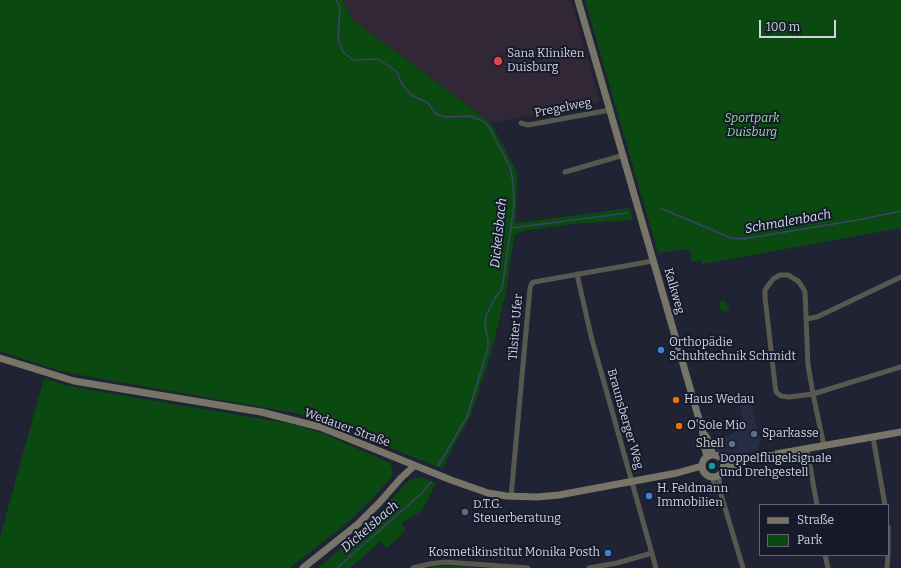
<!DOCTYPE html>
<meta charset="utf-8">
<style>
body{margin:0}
#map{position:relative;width:901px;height:568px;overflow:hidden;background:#1f2334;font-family:Bitter,serif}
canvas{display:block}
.legend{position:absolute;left:759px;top:504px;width:130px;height:52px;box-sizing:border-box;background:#161a2a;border:1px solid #606472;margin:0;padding:5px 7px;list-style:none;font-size:12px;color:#d0d3de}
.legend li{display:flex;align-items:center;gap:8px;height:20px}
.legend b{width:20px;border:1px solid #606472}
.scale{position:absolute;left:759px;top:20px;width:77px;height:18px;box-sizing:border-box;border:2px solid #d0d3de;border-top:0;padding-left:5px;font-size:12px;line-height:14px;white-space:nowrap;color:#d0d3de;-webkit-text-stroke:3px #161a2a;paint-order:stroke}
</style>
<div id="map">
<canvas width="901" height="568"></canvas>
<ul class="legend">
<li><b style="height:5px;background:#767567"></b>Straße</li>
<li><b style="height:11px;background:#0a4a11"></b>Park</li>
</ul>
<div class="scale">100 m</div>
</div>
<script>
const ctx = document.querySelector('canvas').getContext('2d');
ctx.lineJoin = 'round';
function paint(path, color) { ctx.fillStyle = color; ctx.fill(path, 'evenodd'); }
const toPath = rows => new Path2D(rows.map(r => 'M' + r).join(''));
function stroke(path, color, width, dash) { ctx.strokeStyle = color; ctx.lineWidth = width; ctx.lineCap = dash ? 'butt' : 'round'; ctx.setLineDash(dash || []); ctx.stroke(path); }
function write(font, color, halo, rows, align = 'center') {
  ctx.font = font + ' Bitter,serif'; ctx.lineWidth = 4; ctx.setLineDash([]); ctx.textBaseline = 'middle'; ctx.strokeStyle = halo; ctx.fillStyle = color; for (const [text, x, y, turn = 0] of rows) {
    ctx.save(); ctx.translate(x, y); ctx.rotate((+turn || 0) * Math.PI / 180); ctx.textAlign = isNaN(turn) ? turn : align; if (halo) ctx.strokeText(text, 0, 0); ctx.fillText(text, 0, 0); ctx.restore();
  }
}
const built = toPath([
 [749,394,761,442,758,447,759,451,723,456,718,454,714,440,745,429,737,397]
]);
const medical = toPath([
 [343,0,571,0,600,102,491,123,353,20]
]);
const green = toPath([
 [0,0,343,0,353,20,491,123,514,166,517,175,516,223,630,208,633,220,571,224,524,231,515,234,510,261,507,288,491,354,470,417,445,462,443,469,325,421,295,413,86,376,57,370,0,351],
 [585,0,901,0,901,228,703,264,701,260,692,262,689,249,658,253],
 [724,301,730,310,724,313,719,306,720,302],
 [44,378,65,385,97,391,292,424,322,433,390,463,393,472,391,477,375,496,346,524,289,568,0,568,0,537],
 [416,478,423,478,436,483,423,509,417,514,401,523,406,530,387,548,381,541,350,568,318,568,358,534,387,505,406,483,411,480],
 [437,566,454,566,472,567,474,568,428,568]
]);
const stream = toPath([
 [336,0,340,7,338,40,343,52,353,60,378,59,397,72,402,84,411,95,428,103,435,113,444,117,470,116,485,122,490,129,510,167,513,182,514,206,502,289,495,298,486,316,485,325,488,340,488,348,467,417,438,466],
 [660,208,731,238,743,239,863,219,901,211],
 [511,228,627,213],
 [337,568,423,492,431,482]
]);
const street = toPath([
 [521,123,528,125,610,110],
 [565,172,624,155],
 [577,274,591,336,656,568],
 [806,319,817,317,901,277],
 [873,437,885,505],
 [824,446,813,394,808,365,805,292,803,288,798,281,788,275,780,275,773,279,765,290,765,297,775,385,776,392,781,396,789,397,813,394,901,367],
 [807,449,817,505],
 [719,475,720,491,743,568],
 [712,477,716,488,720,491],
 [511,497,530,288,532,283,534,282,653,261],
 [888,527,888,552],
 [825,555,828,568],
 [413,568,429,564,445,562,528,568],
 [589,568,617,563,652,553],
 [887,568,888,555]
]);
const secondary = toPath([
 [578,0,703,433,703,441,707,457],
 [0,358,74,381,261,412,320,427,451,480,488,493,506,496,537,497,559,495,677,473,702,466],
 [705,435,707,438,713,455],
 '702 466a11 11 0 1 1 22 0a11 11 0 1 1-22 0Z',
 [722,460,736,459,742,460,901,432],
 [723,468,737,464,742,460],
 [303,568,358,524,380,502,401,478,414,466]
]);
const markers = [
 [498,61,5,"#e0444e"],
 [661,350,4,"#3f7fe0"],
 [676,400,4,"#e8710a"],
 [679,426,4,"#e8710a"],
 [754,434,4,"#5c6f8a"],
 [732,444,4,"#5c6f8a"],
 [712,466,4,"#0f9aa8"],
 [649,496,4,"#3f7fe0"],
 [465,512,4,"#5c6f8a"],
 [608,553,4,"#3f7fe0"]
];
const poiNames = [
 ["Sana Kliniken",507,54],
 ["Duisburg",507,68],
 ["Orthopädie",669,343],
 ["Schuhtechnik Schmidt",669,357],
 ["Haus Wedau",684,400],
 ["O'Sole Mio",687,426],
 ["Sparkasse",762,434],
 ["Shell",724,444,"right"],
 ["Doppelflügelsignale",720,459],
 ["und Drehgestell",720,473],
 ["H. Feldmann",657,489],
 ["Immobilien",657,503],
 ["D.T.G.",473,505],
 ["Steuerberatung",473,519],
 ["Kosmetikinstitut Monika Posth",600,553,"right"]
];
const streetNames = [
 ["Pregelweg",563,108,-11],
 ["Kalkweg",674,291,74],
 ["Tilsiter Ufer",516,327,-85],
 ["Braunsberger Weg",625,419,74],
 ["Wedauer Straße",347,428,20]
];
const parkNames = [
 ["Sportpark",752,119],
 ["Duisburg",752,133]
];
const waterNames = [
 ["Schmalenbach",788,222,-10],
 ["Dickelsbach",499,233,-84],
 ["Dickelsbach",370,527,-41]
];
paint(built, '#272c43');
paint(medical, '#312736');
paint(green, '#0a4a11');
stroke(stream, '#3e416c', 1.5);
stroke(street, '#59584f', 5);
stroke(secondary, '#767567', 7);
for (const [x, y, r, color] of markers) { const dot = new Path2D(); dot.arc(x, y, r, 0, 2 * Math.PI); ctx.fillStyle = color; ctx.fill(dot); stroke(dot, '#161a2a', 1.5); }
write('12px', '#d0d3de', '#161a2a', poiNames, 'left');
write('12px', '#d0d3de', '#161a2a', streetNames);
write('italic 12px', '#8edf8e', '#161a2a', parkNames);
write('italic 13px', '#d1dcee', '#161a2a', waterNames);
</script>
